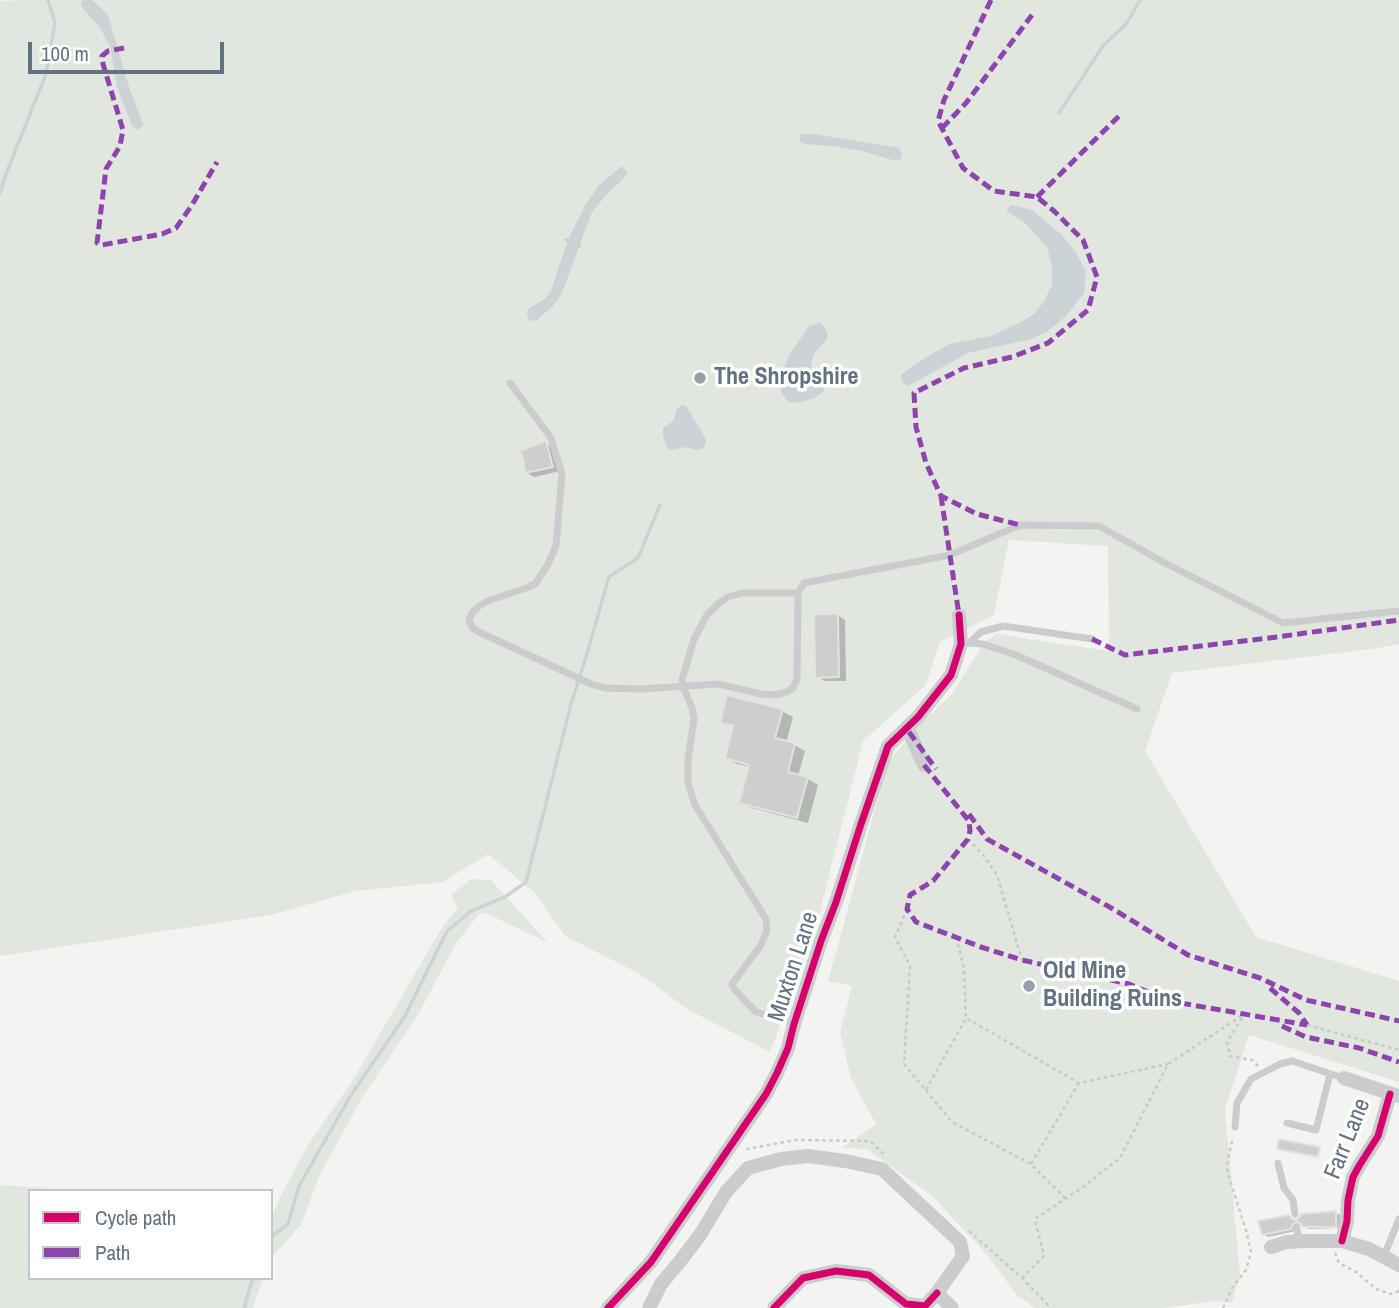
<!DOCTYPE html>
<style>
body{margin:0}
#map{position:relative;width:1399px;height:1308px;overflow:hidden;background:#f3f4f1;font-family:"Archivo Narrow",sans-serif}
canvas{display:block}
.legend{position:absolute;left:28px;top:1189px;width:245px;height:91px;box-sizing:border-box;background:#fff;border:2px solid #c1c7cd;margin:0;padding:9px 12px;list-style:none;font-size:21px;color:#637282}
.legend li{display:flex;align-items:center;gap:14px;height:35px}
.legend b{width:35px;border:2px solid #c1c7cd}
.scale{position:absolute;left:28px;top:42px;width:196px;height:32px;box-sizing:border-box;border:4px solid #637282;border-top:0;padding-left:9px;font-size:21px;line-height:24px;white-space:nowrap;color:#637282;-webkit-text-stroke:5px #fff;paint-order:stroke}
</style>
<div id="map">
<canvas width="1399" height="1308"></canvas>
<ul class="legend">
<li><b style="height:9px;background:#d6006c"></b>Cycle path</li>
<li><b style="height:9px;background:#8e44ad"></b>Path</li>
</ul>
<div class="scale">100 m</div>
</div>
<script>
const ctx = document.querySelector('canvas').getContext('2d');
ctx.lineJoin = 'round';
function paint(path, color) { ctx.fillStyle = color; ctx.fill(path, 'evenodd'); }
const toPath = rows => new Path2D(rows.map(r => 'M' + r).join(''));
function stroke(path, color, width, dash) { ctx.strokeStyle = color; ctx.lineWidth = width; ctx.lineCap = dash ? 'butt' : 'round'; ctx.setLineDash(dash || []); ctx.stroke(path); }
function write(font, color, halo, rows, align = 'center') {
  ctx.font = font + ' "Archivo Narrow",sans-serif'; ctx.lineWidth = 7; ctx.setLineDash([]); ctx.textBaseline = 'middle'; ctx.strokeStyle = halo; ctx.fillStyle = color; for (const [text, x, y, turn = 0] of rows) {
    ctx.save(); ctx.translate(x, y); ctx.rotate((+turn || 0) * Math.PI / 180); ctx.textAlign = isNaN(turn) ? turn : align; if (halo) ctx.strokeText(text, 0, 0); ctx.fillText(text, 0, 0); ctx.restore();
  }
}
const green = toPath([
 [27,0,1399,0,1399,644,1372,649,1172,673,1145,751,1256,937,1399,981,1399,1082,1249,1035,1225,1109,1240,1275,1232,1303,1215,1301,1163,1308,1035,1308,1016,1294,988,1256,932,1196,867,1149,842,1148,876,1124,851,1078,840,1032,852,986,828,981,845,920,887,763,920,724,952,694,983,644,996,634,1109,651,1108,546,1009,540,994,615,940,642,926,685,863,741,815,931,770,1052,687,1009,640,974,565,936,535,893,488,854,443,882,355,891,271,915,0,956,0,1],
 [471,879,491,880,548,943,490,915,480,913,456,943,419,1013,362,1098,320,1174,301,1225,273,1256,271,1260,271,1219,281,1195,308,1145,353,1080,443,926,458,908,451,895],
 [0,1185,74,1190,30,1191,30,1278,263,1278,253,1308,0,1308]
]);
const water = toPath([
 [84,0,92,0,108,15,129,87,143,125,138,130,132,126,117,87,110,46,99,26,82,8,81,3],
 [801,134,814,134,899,148,902,153,901,159,896,161,862,151,834,146,805,144,801,142,799,138],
 [622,166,627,173,624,178,607,194,592,212,562,293,553,306,537,320,531,321,528,318,527,313,528,309,546,298,551,290,569,237,586,204,599,185],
 [1011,205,1032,210,1062,235,1075,251,1086,271,1084,293,1066,316,1048,331,1031,339,968,353,908,386,902,381,901,375,917,363,949,344,991,336,1019,323,1034,314,1043,303,1052,285,1052,267,1047,247,1023,221,1006,211],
 [820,323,825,328,828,334,826,340,814,354,811,362,812,369,815,375,823,383,824,390,821,394,814,398,798,403,789,402,782,394,779,381,789,355,809,326],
 [681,405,686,406,705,437,706,444,702,449,696,450,687,447,670,450,667,447,663,436,663,428,674,420,676,410]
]);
const shadow = toPath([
 [545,443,553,448,560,471,534,477,526,472],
 [838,615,845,620,846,681,825,681,817,677],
 [782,711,793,717,786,743,794,745,805,751,798,776,808,779,818,785,808,823,752,808,741,802,751,767,737,764,727,758,735,728,722,722],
 [1336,1213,1340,1215,1340,1228,1309,1229,1303,1223,1297,1226,1296,1231,1268,1237,1263,1234,1295,1222]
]);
const stream = toPath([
 [1059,113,1103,46,1127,23,1140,0],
 [0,193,6,174,46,74,55,23,48,0],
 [271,1237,288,1224,299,1186,351,1095,405,1016,447,931,471,911,505,897,526,882,571,704,586,657,609,577,638,558,660,505],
 [244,1308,253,1278]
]);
const building = toPath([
 [546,441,553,467,525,473,523,459,520,451,546,441],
 [814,614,838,614,839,677,815,678,814,614],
 [727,695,783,709,775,738,795,743,788,772,808,777,797,818,739,803,749,765,725,758,733,726,720,723,727,695],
 [1279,1139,1320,1147,1318,1157,1277,1149,1279,1139],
 [1336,1211,1336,1227,1303,1227,1301,1224,1297,1222,1293,1224,1291,1229,1262,1235,1258,1221,1289,1215,1291,1218,1295,1220,1299,1218,1301,1214,1336,1211]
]);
const path = toPath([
 [565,239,581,247],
 [968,839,985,857,997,875,1022,960],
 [907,909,895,937,910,966,904,1064,952,1122,1031,1164,1065,1198],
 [956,937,964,968,966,1018],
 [1242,1018,1227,1042,1230,1056,1252,1060,1258,1066],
 [1307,1025,1399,1050],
 [926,1090,966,1018,1079,1083,1168,1064],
 [746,1149,796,1140,870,1141,886,1156],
 [1031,1164,1079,1083],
 [969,1231,1022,1278,1051,1308],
 [1335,1253,1339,1263,1356,1272,1376,1289,1391,1294,1399,1291],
 [1022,1278,1044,1256,1035,1219,1083,1187,1120,1158,1168,1064,1243,1015],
 [1223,1308,1232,1288,1246,1270,1251,1252,1246,1230,1228,1174,1227,1164,1233,1137]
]);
const service = toPath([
 [510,383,551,438,562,474,556,546,547,566,535,584,529,587,490,600,479,606,472,613,469,620,472,627,477,631,591,684,605,688,641,689,718,684,761,694,775,695,787,692,793,688,797,679,798,593,804,583,950,555,1020,525,1099,526,1165,563,1283,623,1399,611],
 [969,643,983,644,1016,655,1137,709],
 [969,643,981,632,1003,626,1092,639],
 [794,1024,756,1012,734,989,732,984,761,945,767,930,766,919,695,805,688,783,688,760,694,719,692,708,683,686,682,680,694,639,707,615,719,603,728,597,741,593,798,593],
 [1287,1123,1316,1130,1330,1074],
 [1235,1127,1237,1103,1251,1079,1280,1064,1292,1061,1343,1078],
 [1278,1163,1284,1188,1293,1200,1295,1214],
 [1297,1228,1299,1241],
 [1384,1256,1399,1219]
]);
const minor = toPath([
 [907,727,924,765],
 [1344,1078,1398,1096],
 [1342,1241,1347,1221,1348,1200,1353,1177,1359,1166,1378,1136,1390,1094],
 [1271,1247,1287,1242,1305,1241,1342,1241,1369,1249,1399,1265],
 [608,1308,651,1262,766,1094,777,1073,788,1048,794,1024,821,941,836,902,861,824,888,746,918,717,951,675,961,644,959,615],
 [649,1308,661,1284,681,1260,700,1235,726,1192,748,1168,781,1159,808,1156,845,1161,882,1169,960,1242,963,1256,937,1293,952,1308],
 [774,1308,803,1278,836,1271,869,1275,906,1304,925,1306,937,1293]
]);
const quiet = toPath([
 [991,0,944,100,938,121,963,168,994,191,1037,197,1054,211,1083,240,1097,277,1088,310,1048,343,1012,357,964,368,914,393,916,427,926,463,941,496,977,514,1020,525],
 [124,48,108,51,102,56,103,64,123,130,120,146,106,169,97,243,102,245,162,234,176,228,192,205,217,162],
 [942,128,966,103,1032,15],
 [1037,197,1120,115],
 [941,496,959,615],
 [1092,639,1125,655,1277,637,1399,620],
 [909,732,936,769],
 [924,765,969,821,970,831,968,839,933,881,910,895,907,909,916,922,981,947,1022,960,1129,984,1169,1001,1307,1025],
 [969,814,987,839,1113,909,1188,955,1260,978,1306,1000,1399,1021],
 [1270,988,1299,1013,1307,1025],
 [1282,1026,1306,1037,1359,1048,1399,1062]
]);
const cycleway = toPath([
 [1342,1241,1347,1221,1348,1200,1353,1177,1359,1166,1378,1136,1390,1094],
 [608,1308,651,1262,766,1094,777,1073,788,1048,794,1024,821,941,836,902,861,824,888,746,918,717,951,675,961,644,959,615],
 [774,1308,803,1278,836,1271,869,1275,906,1304,925,1306,937,1293]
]);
const markers = [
 [700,378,7,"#95a0a9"],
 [1029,986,7,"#95a0a9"]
];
const poiNames = [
 ["The Shropshire",714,378],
 ["Old Mine",1043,972],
 ["Building Ruins",1043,1000]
];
const streetNames = [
 ["Muxton Lane",794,967,-72],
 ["Farr Lane",1348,1139,-68]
];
paint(green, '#e1e6df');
paint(water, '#ccd3d6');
paint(shadow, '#0003');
stroke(stream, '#ccd3d6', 3.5);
paint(building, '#cdcfcf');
stroke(building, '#e2e3e1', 2);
stroke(path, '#c8caca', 2.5, [3.5, 3.5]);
stroke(service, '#cbcccd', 7);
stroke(minor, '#cbcccd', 14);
stroke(quiet, '#8e44ad', 5, [10, 5]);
stroke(cycleway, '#d6006c', 7);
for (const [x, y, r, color] of markers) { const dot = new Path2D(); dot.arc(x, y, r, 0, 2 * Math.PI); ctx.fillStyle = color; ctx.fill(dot); stroke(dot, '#fff', 2.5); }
write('bold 24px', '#637282', '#fff', poiNames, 'left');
write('24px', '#637282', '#fff', streetNames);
</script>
